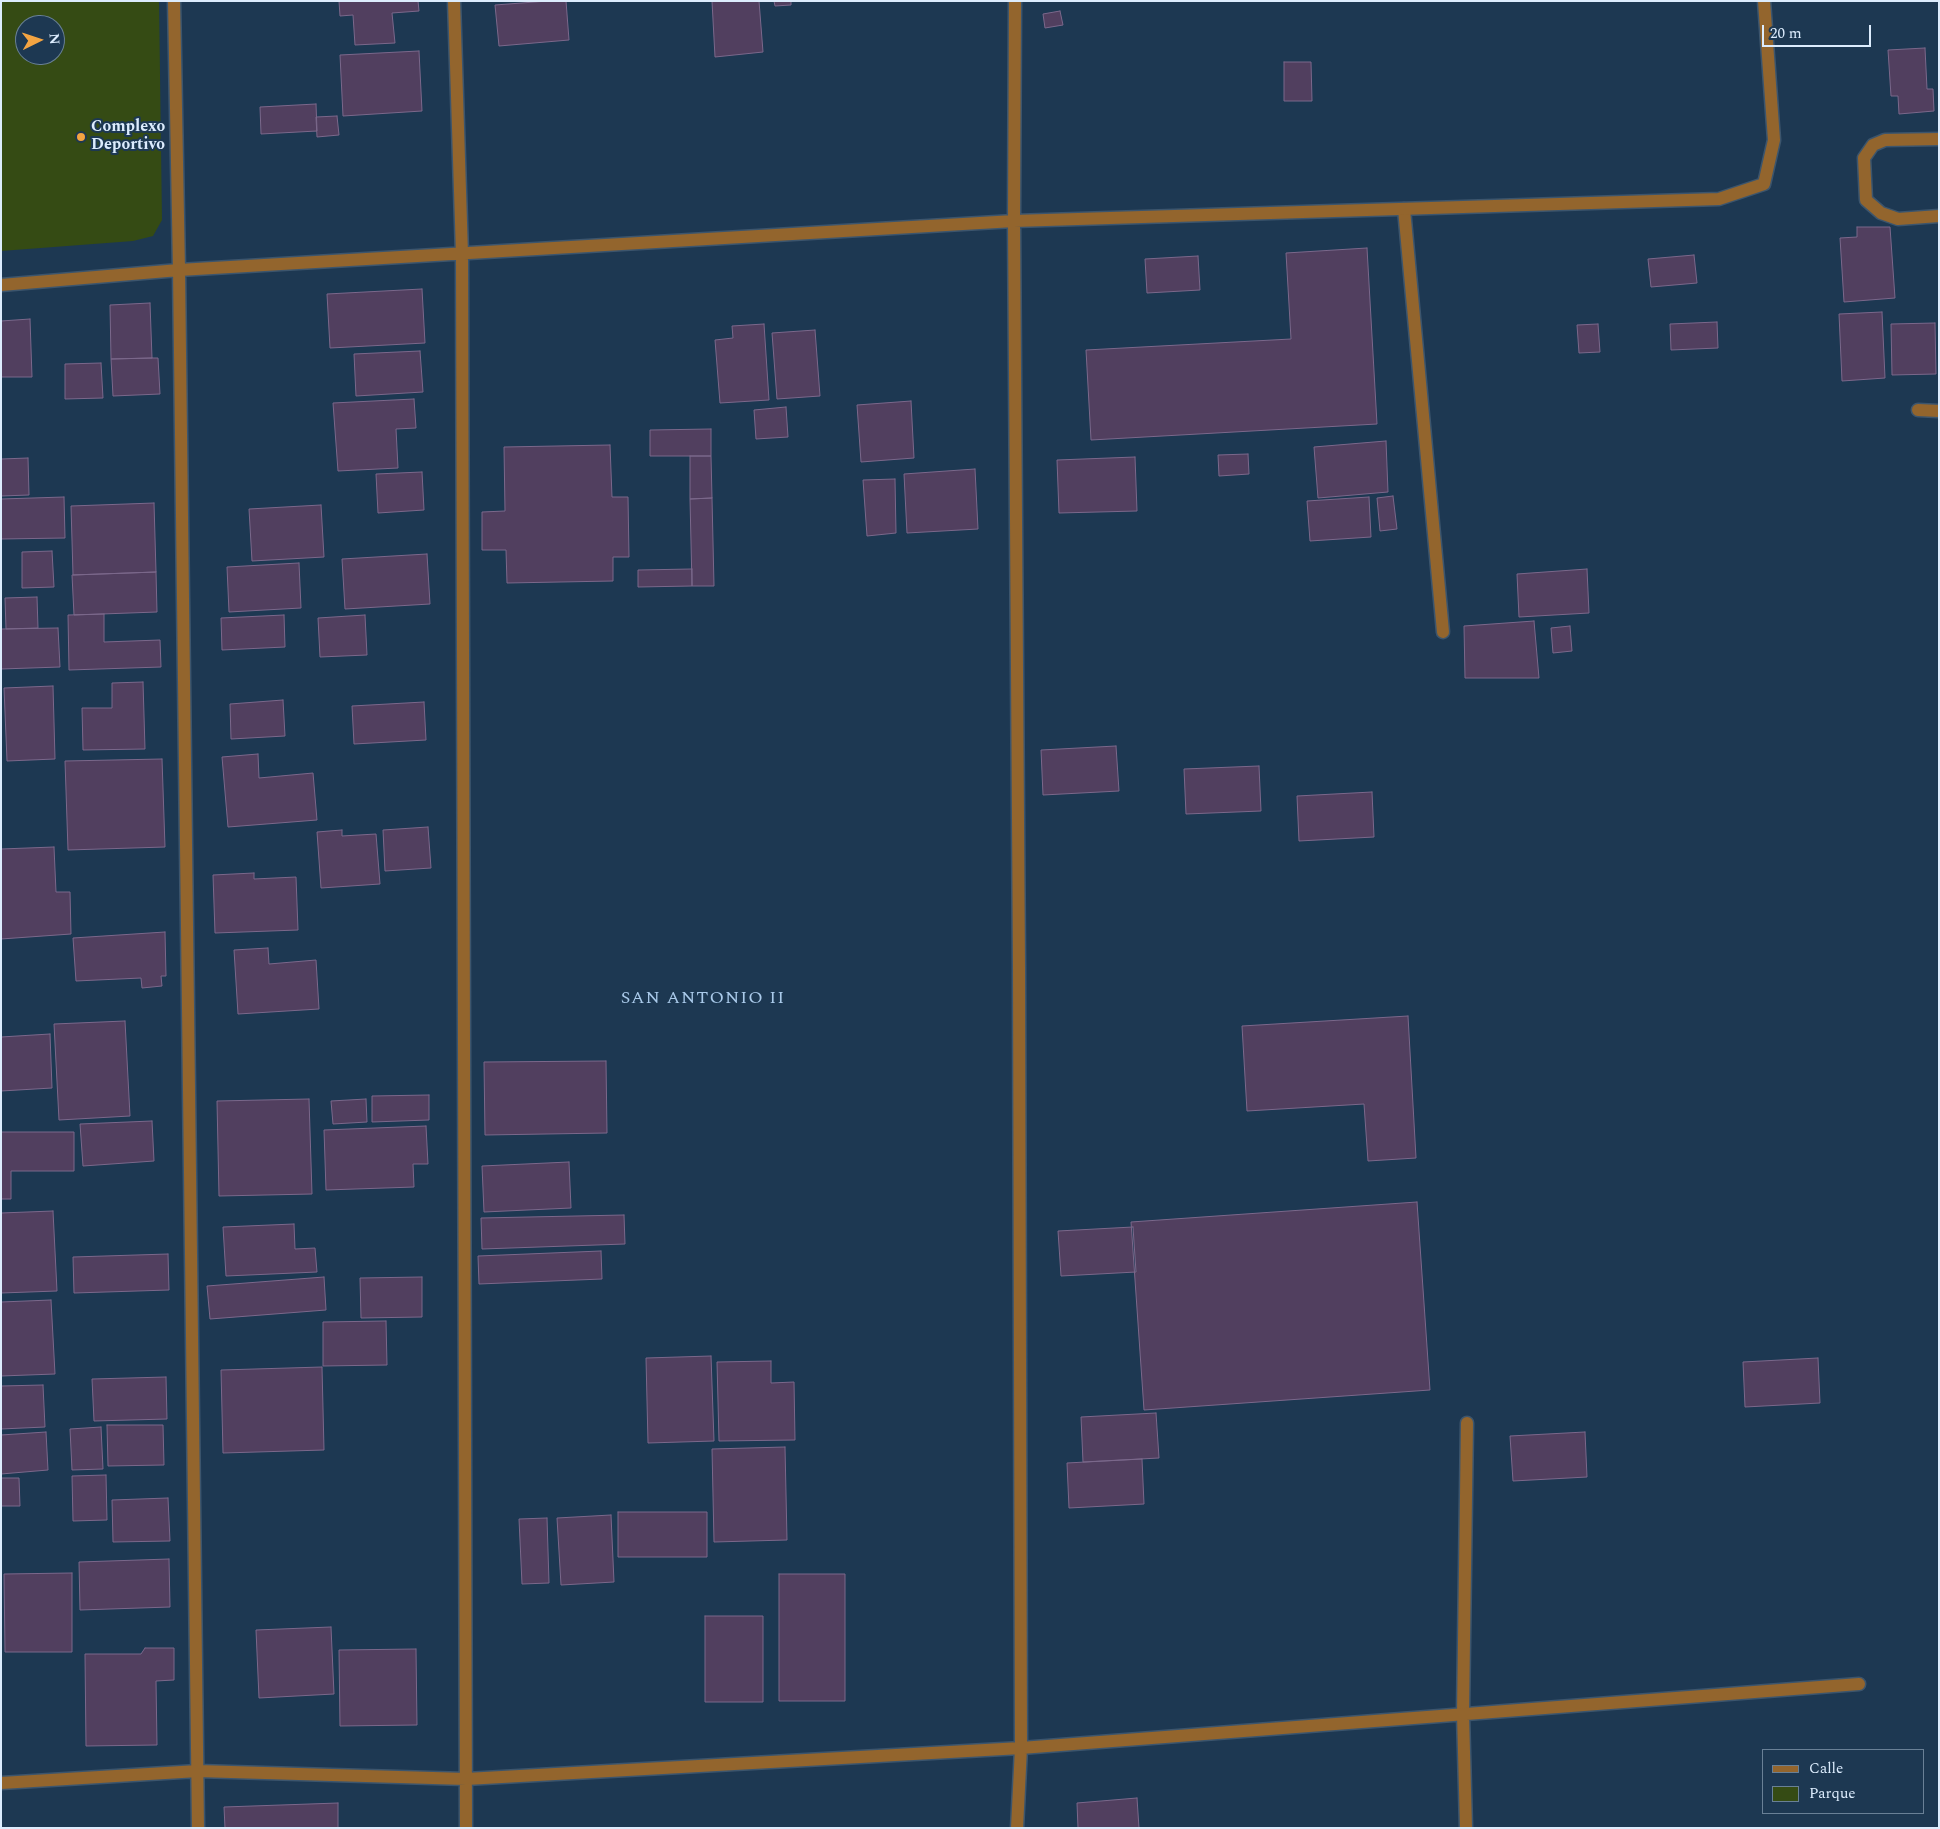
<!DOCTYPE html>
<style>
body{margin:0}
#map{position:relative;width:1940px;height:1829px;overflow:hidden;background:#1d3852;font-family:Spectral,serif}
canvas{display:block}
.frame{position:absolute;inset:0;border:2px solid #dcecfd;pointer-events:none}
.legend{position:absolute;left:1762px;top:1749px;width:162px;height:65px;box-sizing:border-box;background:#1d3852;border:1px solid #698096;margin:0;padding:6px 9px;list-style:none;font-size:15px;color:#dcecfd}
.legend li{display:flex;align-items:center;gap:10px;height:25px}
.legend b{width:25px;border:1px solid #698096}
.north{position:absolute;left:15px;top:15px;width:50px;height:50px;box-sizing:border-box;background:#1d3852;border:1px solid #698096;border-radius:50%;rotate:86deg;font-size:14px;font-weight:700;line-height:20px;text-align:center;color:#dcecfd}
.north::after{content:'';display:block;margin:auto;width:18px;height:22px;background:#f3a442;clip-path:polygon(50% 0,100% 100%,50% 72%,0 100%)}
.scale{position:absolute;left:1762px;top:25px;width:109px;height:22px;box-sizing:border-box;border:2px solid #dcecfd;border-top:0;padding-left:6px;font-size:15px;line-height:18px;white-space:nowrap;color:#dcecfd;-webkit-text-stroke:4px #1d3852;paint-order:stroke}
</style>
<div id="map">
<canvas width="1940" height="1829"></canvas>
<div class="frame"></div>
<ul class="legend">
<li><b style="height:6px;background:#93652d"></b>Calle</li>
<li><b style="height:14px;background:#354b14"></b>Parque</li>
</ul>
<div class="north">N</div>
<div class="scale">20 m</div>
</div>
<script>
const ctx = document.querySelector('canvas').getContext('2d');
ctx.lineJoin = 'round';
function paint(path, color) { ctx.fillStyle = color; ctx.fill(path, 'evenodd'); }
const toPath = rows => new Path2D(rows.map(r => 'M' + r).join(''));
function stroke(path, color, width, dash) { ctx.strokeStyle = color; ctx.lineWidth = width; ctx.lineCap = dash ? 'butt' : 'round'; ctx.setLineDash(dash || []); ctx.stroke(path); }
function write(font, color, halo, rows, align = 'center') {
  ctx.font = font + ' Spectral,serif'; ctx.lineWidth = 4; ctx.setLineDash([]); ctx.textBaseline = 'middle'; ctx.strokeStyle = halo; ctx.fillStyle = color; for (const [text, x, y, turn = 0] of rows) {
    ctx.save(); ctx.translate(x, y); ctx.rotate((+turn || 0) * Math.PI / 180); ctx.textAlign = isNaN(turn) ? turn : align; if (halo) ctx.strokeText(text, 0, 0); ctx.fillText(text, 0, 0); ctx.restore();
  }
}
const green = toPath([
 [1,1,159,1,162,220,153,236,133,241,1,251],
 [25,25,55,25,55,55,25,55]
]);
const building = toPath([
 [339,1,418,1,419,11,392,13,395,43,355,45,353,15,340,16,339,1],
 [548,1,566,1,569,40,499,46,495,5,548,1],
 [712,1,759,1,763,52,715,57,712,1],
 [774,1,791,1,791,5,775,6,774,1],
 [1060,11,1063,25,1045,28,1043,14,1060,11],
 [1925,48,1927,89,1933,89,1934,111,1899,114,1898,96,1891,96,1888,50,1925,48],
 [419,51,422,111,343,116,340,55,419,51],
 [1284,62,1311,62,1312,101,1284,101,1284,62],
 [316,104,317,131,261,134,260,107,316,104],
 [337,116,339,135,317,137,316,117,337,116],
 [1857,227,1890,227,1895,298,1844,302,1840,238,1857,237,1857,227],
 [1367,248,1377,424,1091,440,1086,350,1291,339,1286,253,1367,248],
 [1694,255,1697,283,1651,287,1648,259,1694,255],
 [1198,256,1200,290,1147,293,1145,259,1198,256],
 [422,289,425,343,330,348,327,294,422,289],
 [150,303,152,358,111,359,110,305,150,303],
 [1882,312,1885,378,1842,381,1839,314,1882,312],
 [30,319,32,377,1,377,1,321,30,319],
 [1717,322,1718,348,1671,350,1670,324,1717,322],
 [1935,323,1936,374,1892,375,1891,324,1935,323],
 [764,324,769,400,720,403,715,340,733,338,732,326,764,324],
 [1598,324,1600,352,1579,353,1577,325,1598,324],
 [815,330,820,396,777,399,772,333,815,330],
 [420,351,423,392,356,396,354,354,420,351],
 [152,358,158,358,160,394,113,396,111,359,152,358],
 [101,363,103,398,65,399,65,364,101,363],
 [414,399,416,428,396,429,398,468,338,471,333,403,414,399],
 [911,401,914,458,861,462,857,405,911,401],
 [786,407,788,437,756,439,754,410,786,407],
 [711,429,711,456,650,456,650,430,711,429],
 [1386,441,1388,492,1318,498,1314,447,1386,441],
 [610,445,612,497,628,497,629,557,613,557,613,581,507,583,506,550,482,550,482,512,505,511,504,447,610,445],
 [1248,454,1249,474,1219,476,1218,455,1248,454],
 [690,456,711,456,712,498,690,499,690,456],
 [1135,457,1137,511,1059,513,1057,460,1135,457],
 [28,458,29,495,1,496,1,459,28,458],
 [975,469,978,529,907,533,904,474,975,469],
 [422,472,424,510,378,513,376,474,422,472],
 [895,479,896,533,867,536,863,480,895,479],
 [1393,496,1397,529,1380,531,1377,498,1393,496],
 [64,497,65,538,1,539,1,499,64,497],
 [1369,497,1371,537,1310,541,1307,501,1369,497],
 [712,498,714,586,692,586,690,499,712,498],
 [154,503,156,572,73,575,71,506,154,503],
 [321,505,324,557,252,561,249,509,321,505],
 [52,551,54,587,22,588,22,552,52,551],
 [427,554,430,604,345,609,342,559,427,554],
 [299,563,301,608,229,612,227,567,299,563],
 [692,569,692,586,638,587,638,570,692,569],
 [1587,569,1589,613,1519,617,1517,574,1587,569],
 [156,572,157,612,74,615,72,575,156,572],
 [37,597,38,628,6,629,5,598,37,597],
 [104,614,104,642,160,640,161,667,69,670,68,615,104,614],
 [284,615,285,647,222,650,221,618,284,615],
 [365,615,367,655,320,657,318,618,365,615],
 [1534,621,1539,678,1465,678,1464,626,1534,621],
 [1570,626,1572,651,1553,653,1551,628,1570,626],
 [58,628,60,667,1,669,1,629,58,628],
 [143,682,145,749,83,750,82,708,112,708,112,683,143,682],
 [53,686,55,759,7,761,4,688,53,686],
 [283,700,285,736,231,739,230,704,283,700],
 [424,702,426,740,354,744,352,706,424,702],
 [1116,746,1119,791,1043,795,1041,750,1116,746],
 [258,754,259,778,313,773,317,820,228,827,222,757,258,754],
 [162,759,165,847,68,850,65,761,162,759],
 [1259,766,1261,811,1186,814,1184,769,1259,766],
 [1372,792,1374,837,1299,841,1297,796,1372,792],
 [428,827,431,868,385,871,383,830,428,827],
 [342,830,342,836,376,834,380,884,321,888,317,832,342,830],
 [54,847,56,892,70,892,71,934,1,939,1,849,54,847],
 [254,873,254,879,296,877,298,930,215,933,213,875,254,873],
 [165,932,166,976,161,976,162,986,142,988,141,978,76,981,73,938,165,932],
 [268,948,269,964,316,960,319,1009,238,1014,234,950,268,948],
 [1408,1016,1416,1158,1368,1161,1364,1104,1247,1111,1242,1026,1408,1016],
 [125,1021,130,1116,59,1120,54,1024,125,1021],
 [50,1034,52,1088,1,1091,1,1037,50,1034],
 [606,1061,607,1133,485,1135,484,1062,606,1061],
 [429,1095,429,1120,372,1122,372,1096,429,1095],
 [309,1099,312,1194,219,1196,217,1101,309,1099],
 [366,1099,367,1122,333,1124,331,1101,366,1099],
 [152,1121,154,1161,83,1166,80,1124,152,1121],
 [426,1126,428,1164,413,1164,414,1187,326,1190,324,1130,426,1126],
 [1,1132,74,1132,74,1171,11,1171,11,1199,1,1199,1,1132],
 [569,1162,571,1208,484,1212,482,1166,569,1162],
 [1417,1202,1430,1390,1144,1410,1131,1222,1417,1202],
 [53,1211,57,1291,1,1293,1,1213,53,1211],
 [624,1215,625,1244,482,1249,481,1218,624,1215],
 [294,1224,295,1249,315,1248,317,1272,226,1276,223,1227,294,1224],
 [1133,1227,1136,1272,1061,1276,1058,1231,1133,1227],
 [601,1251,602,1279,479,1284,478,1256,601,1251],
 [168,1254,169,1290,74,1293,73,1257,168,1254],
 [324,1277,326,1310,210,1319,207,1286,324,1277],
 [422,1277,422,1317,361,1318,360,1278,422,1277],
 [51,1300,55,1374,1,1376,1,1302,51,1300],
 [386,1321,387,1365,323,1366,323,1322,386,1321],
 [711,1356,714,1441,648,1443,646,1358,711,1356],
 [1818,1358,1820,1403,1745,1407,1743,1362,1818,1358],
 [771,1361,771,1383,794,1382,795,1440,719,1441,717,1362,771,1361],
 [322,1367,324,1450,223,1453,221,1370,322,1367],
 [166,1377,167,1419,94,1421,92,1379,166,1377],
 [43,1385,45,1427,1,1429,1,1386,43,1385],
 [1156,1413,1159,1458,1083,1462,1081,1417,1156,1413],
 [107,1425,163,1425,164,1465,108,1466,107,1425],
 [101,1427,103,1469,72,1470,70,1429,101,1427],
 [46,1432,48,1470,1,1474,1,1435,46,1432],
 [1585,1432,1587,1477,1513,1481,1510,1436,1585,1432],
 [785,1447,787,1540,714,1542,712,1449,785,1447],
 [1142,1459,1144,1504,1069,1508,1067,1463,1142,1459],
 [106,1475,107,1520,73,1521,72,1476,106,1475],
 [1,1478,19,1478,20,1506,1,1506,1,1478],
 [168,1498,170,1541,113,1542,112,1500,168,1498],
 [618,1512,707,1512,707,1557,618,1557,618,1512],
 [611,1515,614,1582,561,1585,557,1518,611,1515],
 [547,1518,549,1583,522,1584,519,1519,547,1518],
 [169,1559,170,1607,80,1610,79,1562,169,1559],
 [72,1573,72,1652,5,1652,4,1574,72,1573],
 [779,1574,845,1574,845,1701,779,1701,779,1574],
 [705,1616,763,1616,763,1702,705,1702,705,1616],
 [331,1627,334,1694,259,1698,256,1630,331,1627],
 [145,1648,174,1648,174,1680,156,1681,157,1745,86,1746,85,1654,141,1654,145,1648],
 [416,1649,417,1725,340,1726,339,1650,416,1649],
 [1137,1798,1139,1828,1078,1828,1077,1803,1137,1798],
 [338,1803,338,1828,225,1828,224,1807,338,1803]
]);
const service = toPath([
 [1404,209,1443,632],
 [1463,1714,1467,1423]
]);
const minor = toPath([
 [174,1,179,270,198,1828],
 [454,1,462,254,466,1828],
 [1015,1,1014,221,1019,967,1021,1748,1017,1828],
 [1939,139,1885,140,1873,145,1864,158,1866,200,1881,213,1898,219,1939,216],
 [1,285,179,270,1014,221,1719,199,1764,184,1774,140,1764,1],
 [1918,410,1939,411],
 [1463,1714,1466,1828],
 [1,1783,198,1771,466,1779,1021,1748,1859,1684]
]);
const markers = [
 [81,137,5,"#f3a442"]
];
const poiNames = [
 ["Complexo",91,128],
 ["Deportivo",91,146]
];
const neighbourhoodNames = [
 ["SAN ANTONIO II",703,999]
];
paint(green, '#354b14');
paint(building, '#513f5f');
stroke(building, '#7b688b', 1);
stroke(service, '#3c556d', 15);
stroke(minor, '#3c556d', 15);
stroke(service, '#93652d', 12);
stroke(minor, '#93652d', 12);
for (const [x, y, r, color] of markers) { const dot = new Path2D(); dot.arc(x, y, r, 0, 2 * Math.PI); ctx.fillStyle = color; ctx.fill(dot); stroke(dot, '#1d3852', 2); }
write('bold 16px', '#dcecfd', '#1d3852', poiNames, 'left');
ctx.letterSpacing = '1px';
write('18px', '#aacaea', '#1d3852', neighbourhoodNames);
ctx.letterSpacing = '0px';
</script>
